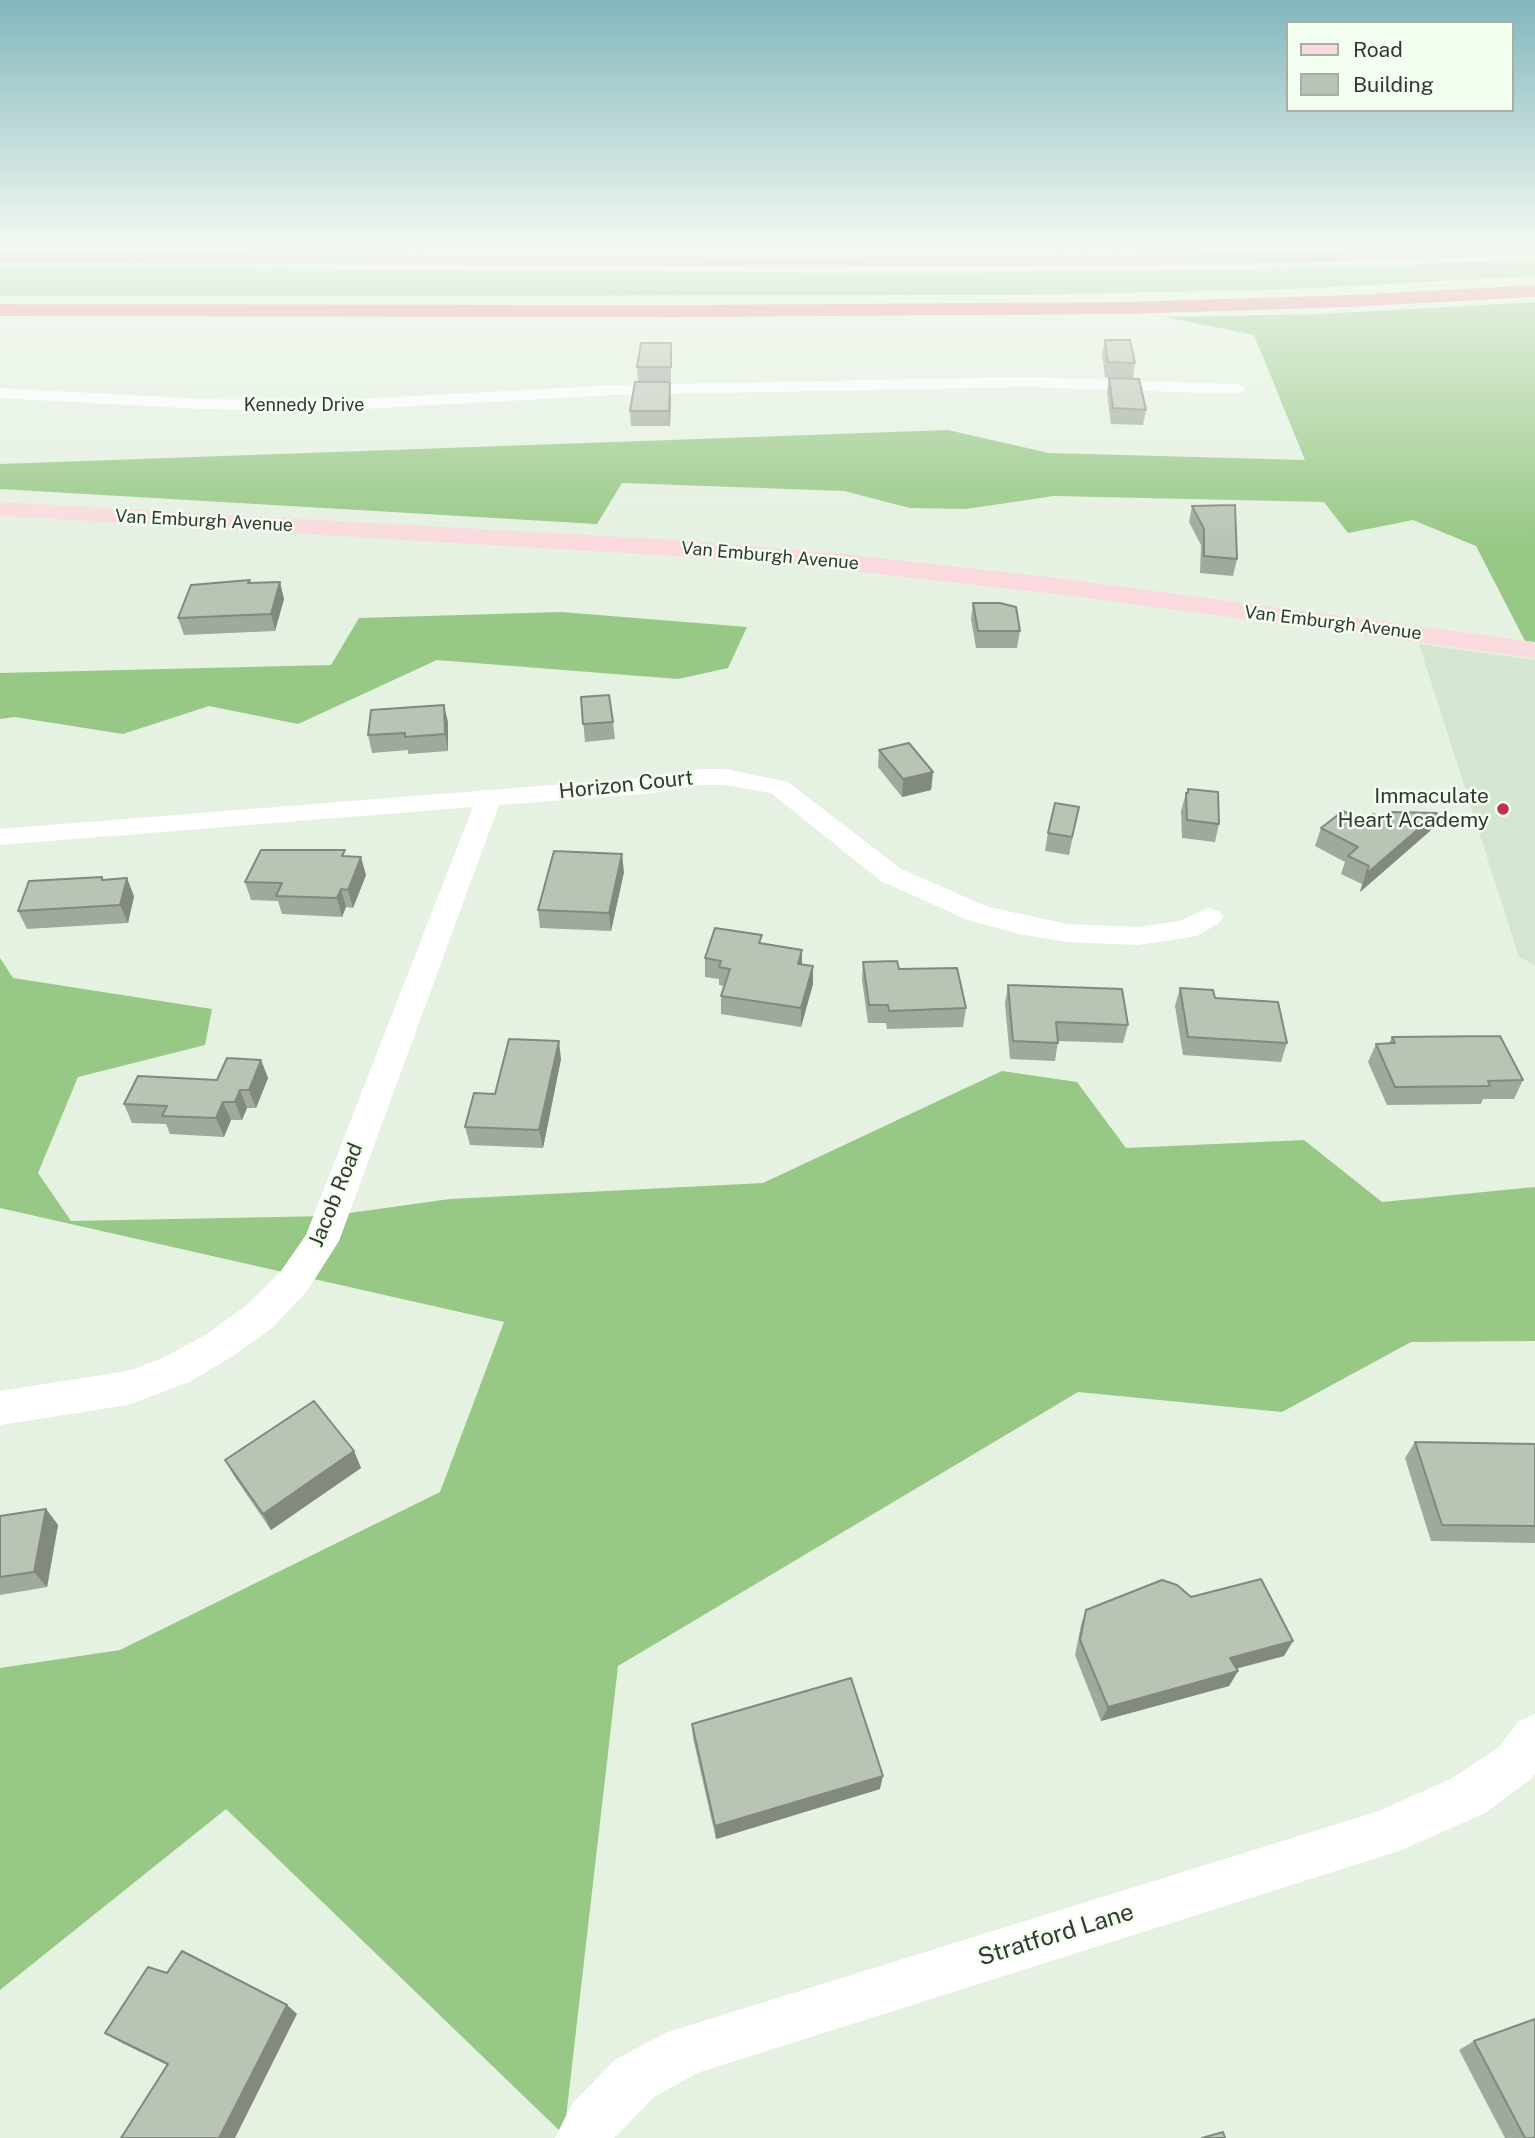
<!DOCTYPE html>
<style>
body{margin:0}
#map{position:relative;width:1535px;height:2138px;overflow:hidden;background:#e5f1e1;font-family:"Public Sans",sans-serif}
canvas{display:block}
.legend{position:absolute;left:1286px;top:21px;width:228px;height:91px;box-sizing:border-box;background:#f2feee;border:2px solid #a6afa3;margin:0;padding:9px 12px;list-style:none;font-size:21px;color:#343832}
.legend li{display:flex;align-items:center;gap:14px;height:35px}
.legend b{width:35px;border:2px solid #a6afa3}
</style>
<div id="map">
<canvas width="1535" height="2138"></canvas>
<ul class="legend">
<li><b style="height:9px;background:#fadade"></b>Road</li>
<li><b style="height:19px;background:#b9c4b5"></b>Building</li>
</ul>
</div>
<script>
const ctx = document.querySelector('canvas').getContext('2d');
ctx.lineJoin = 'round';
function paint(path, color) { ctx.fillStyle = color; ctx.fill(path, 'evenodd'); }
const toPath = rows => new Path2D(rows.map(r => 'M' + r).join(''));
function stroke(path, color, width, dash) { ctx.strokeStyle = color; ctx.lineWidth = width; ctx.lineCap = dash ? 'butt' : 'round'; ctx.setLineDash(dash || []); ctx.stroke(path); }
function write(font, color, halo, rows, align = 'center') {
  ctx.font = font + ' "Public Sans",sans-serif'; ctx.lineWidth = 5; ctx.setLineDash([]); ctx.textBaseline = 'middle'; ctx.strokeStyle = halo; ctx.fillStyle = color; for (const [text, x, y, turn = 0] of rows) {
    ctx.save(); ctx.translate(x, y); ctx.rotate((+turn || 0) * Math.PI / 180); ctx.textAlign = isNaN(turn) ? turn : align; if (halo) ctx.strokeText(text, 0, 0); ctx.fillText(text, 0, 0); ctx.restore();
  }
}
const built = toPath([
 [1419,644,1535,660,1535,965,1519,957]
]);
const forest = toPath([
 [0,244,938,245,1379,244,1294,247,917,251],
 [1535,259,1535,276,1295,289,1027,295,0,296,0,267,922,273,1346,268],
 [1535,302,1535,642,1525,641,1476,546,1413,520,1348,533,1324,502,1054,496,966,509,910,508,844,491,622,483,597,524,0,489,0,464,948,430,1049,453,1305,460,1254,335,1165,317,1320,314],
 [561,612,747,627,728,668,678,679,437,660,298,724,209,706,123,734,15,717,0,719,0,673,331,665,359,618],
 [0,958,13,978,212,1009,205,1045,78,1077,38,1173,71,1221,328,1216,450,1199,763,1183,1002,1071,1077,1082,1126,1148,1304,1140,1382,1202,1535,1187,1535,1341,1411,1342,1282,1412,1078,1392,618,1666,564,2135,226,1809,0,1990,0,1668,120,1650,440,1492,504,1322,0,1208]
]);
const water = toPath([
 [460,244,943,246,1056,244,950,249]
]);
const street = toPath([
 [1024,377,1237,384,1246,389,1237,394,1024,387,614,395,325,411,202,409,0,398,0,388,202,399,325,401,614,385,1024,377],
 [699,769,725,769,788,782,901,869,988,907,1067,924,1138,927,1180,921,1209,908,1219,911,1223,917,1219,923,1197,936,1138,945,1067,942,1019,934,968,920,881,881,771,793,725,785,699,785,653,793,499,805,339,1241,307,1291,273,1327,233,1356,189,1382,128,1405,0,1425,0,1391,128,1371,163,1358,207,1334,247,1305,281,1271,306,1235,473,807,0,845,0,829,653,777,699,769],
 [1535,1714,1535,1774,1531,1779,1485,1813,1399,1851,697,2073,654,2097,614,2138,555,2138,572,2104,616,2059,668,2032,1379,1811,1451,1779,1499,1747,1519,1721,1535,1714]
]);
const secondary = toPath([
 [0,502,676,540,843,554,1056,578,1535,642,1535,658,1056,594,843,570,676,556,0,516,0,502]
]);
const highway = toPath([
 [1535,244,1535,253,1354,261,1146,265,778,267,0,262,0,252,778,257,1146,255,1535,244],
 [1535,285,1535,297,1349,307,1126,314,677,317,0,316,0,304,677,305,1126,302,1349,295,1535,285]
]);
const wall = toPath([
 [1105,340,1135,363,1133,378,1105,377,1102,354],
 [671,343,671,381,638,382,637,367],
 [1109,378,1146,410,1143,425,1111,424,1107,392],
 [671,397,670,426,631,426,630,411],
 [1192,506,1237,559,1233,576,1200,573,1201,545,1189,522],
 [251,583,284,599,275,631,184,635,178,618],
 [973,603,1020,631,1017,648,976,648,971,619],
 [581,697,613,722,615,739,585,742],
 [448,722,448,751,408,754,408,750,372,753,368,735],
 [879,750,933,772,931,790,902,797,878,767],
 [1188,789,1219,824,1215,842,1182,838,1181,811,1186,793,1187,793],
 [1079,807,1069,855,1045,851,1048,833],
 [1437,813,1430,831,1360,892,1362,884,1341,874,1345,862,1315,846,1321,828,1364,821,1387,820],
 [346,856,366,875,353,908,346,907,342,917,282,914,278,901,251,900,245,882],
 [624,872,611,931,540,928,538,910],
 [134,896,128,923,27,929,18,911],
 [762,944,802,964,813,984,801,1027,721,1014,721,996,724,986,719,985,719,979,705,977,705,958],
 [863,962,899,969,966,1008,963,1027,887,1029,886,1023,868,1023,862,980],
 [1008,985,1128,1025,1123,1043,1058,1041,1055,1061,1010,1059,1005,1003],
 [1180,988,1215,998,1287,1043,1281,1062,1183,1055,1175,1006],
 [1392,1037,1523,1080,1514,1099,1483,1099,1481,1104,1387,1105,1368,1062,1376,1044,1389,1043],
 [561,1059,543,1148,470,1145,465,1127,495,1094],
 [261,1060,268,1078,256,1108,247,1108,242,1120,231,1120,224,1137,170,1134,166,1124,132,1123,124,1104,217,1080],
 [1415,1442,1535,1444,1535,1543,1431,1541,1405,1458],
 [354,1451,361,1468,271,1530,234,1476,225,1460],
 [46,1509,58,1525,47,1587,0,1595,0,1516],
 [1191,1597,1284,1656,1236,1669,1238,1671,1229,1686,1101,1721,1075,1655,1081,1625,1086,1610],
 [692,1724,880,1789,716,1839,693,1738],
 [287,2005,297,2014,167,2065,120,2042,105,2033],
 [1474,2041,1535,2138,1505,2138,1459,2050]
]);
const shadedWall = toPath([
 [670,382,671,397,670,426,669,411],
 [280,582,284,599,275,631,271,614],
 [444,705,448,722,448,751,445,734],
 [933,772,931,790,902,797,903,779],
 [1437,813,1430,831,1360,892,1366,874],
 [622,854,624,872,611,931,609,913],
 [361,857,366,875,353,908,348,890],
 [127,878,134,896,128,923,120,905],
 [341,889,346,907,342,917,337,898],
 [802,950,802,968,798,964],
 [813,966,813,984,801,1027,801,1008],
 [559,1041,561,1059,543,1148,539,1130],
 [261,1060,268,1078,256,1108,249,1090],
 [240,1090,247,1108,242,1120,235,1102],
 [223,1102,231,1120,224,1137,216,1118],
 [354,1451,361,1468,271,1530,263,1514],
 [46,1509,58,1525,47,1587,34,1572],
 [1293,1641,1284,1656,1222,1672,1230,1658],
 [1238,1671,1229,1686,1101,1721,1108,1707],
 [883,1776,880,1789,716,1839,715,1826],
 [287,2005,297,2014,235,2138,219,2138]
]);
const building = toPath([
 [1105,340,1130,340,1135,363,1108,362,1105,340],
 [641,343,671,343,671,367,637,367,641,343],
 [1109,378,1139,379,1146,410,1113,408,1109,378],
 [635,382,670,382,669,411,630,411,635,382],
 [1235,505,1237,559,1204,556,1204,529,1192,506,1235,505],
 [250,580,248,583,280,582,271,614,178,618,191,585,250,580],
 [973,603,1000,603,1016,607,1020,631,978,631,973,603],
 [609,695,613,722,583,724,581,697,609,695],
 [444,705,445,734,405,737,405,733,368,735,371,710,444,705],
 [909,743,933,772,903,779,879,750,909,743],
 [1188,789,1218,792,1219,824,1187,820,1186,793,1188,793,1188,789],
 [1055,803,1079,807,1072,837,1048,833,1055,803],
 [1343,811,1364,821,1373,814,1387,820,1390,812,1437,813,1366,874,1369,866,1348,856,1358,847,1321,828,1343,811],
 [261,850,345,850,342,856,361,857,348,890,341,889,337,898,276,896,282,883,245,882,261,850],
 [554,851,622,854,609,913,538,910,554,851],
 [102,877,102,880,127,878,120,905,18,911,29,881,102,877],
 [715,928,762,935,759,943,802,950,798,964,813,966,801,1008,721,996,730,969,719,967,721,961,705,958,715,928],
 [897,961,899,969,957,968,966,1008,889,1011,888,1005,869,1005,863,962,897,961],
 [1008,985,1122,989,1128,1025,1056,1022,1058,1043,1013,1041,1008,985],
 [1180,988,1213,990,1215,998,1278,1002,1287,1043,1188,1037,1180,988],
 [1500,1036,1523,1080,1488,1081,1490,1086,1395,1087,1376,1044,1395,1043,1392,1037,1500,1036],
 [509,1039,559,1041,539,1130,465,1127,474,1093,495,1094,509,1039],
 [227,1058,261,1060,249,1090,240,1090,235,1102,223,1102,216,1118,162,1116,167,1106,124,1104,138,1076,217,1080,227,1058],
 [314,1401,354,1451,263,1514,225,1460,314,1401],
 [1415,1442,1535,1444,1535,1526,1442,1525,1415,1442],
 [46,1509,34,1572,0,1577,0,1516,46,1509],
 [1261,1579,1293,1641,1230,1658,1238,1671,1108,1707,1080,1640,1086,1610,1162,1580,1177,1585,1191,1597,1261,1579],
 [851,1678,883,1776,715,1826,692,1724,851,1678],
 [182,1951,287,2005,219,2138,121,2138,168,2064,105,2033,148,1967,167,1973,182,1951],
 [1535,2019,1535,2138,1525,2138,1474,2041,1535,2019],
 [1223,2132,1225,2138,1202,2138,1223,2132]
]);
const markers = [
 [1503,809,7,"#c02f51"]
];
const farStreetnames = [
 ["Kennedy Drive",304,405],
 ["Van Emburgh Avenue",204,521,3],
 ["Van Emburgh Avenue",770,556,5],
 ["Van Emburgh Avenue",1333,623,7]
];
const streetNames = [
 ["Horizon Court",626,785,-6],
 ["Jacob Road",336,1195,-68]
];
const poiNames = [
 ["Immaculate",1489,797],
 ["Heart Academy",1489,821]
];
const nearStreetnames = [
 ["Stratford Lane",1056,1935,-17]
];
paint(built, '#d5e6d0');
paint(forest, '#98c886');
paint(water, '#8abb79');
paint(street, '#fff');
paint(secondary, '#fadade');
paint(highway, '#ee8391');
paint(wall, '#9fa99c');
paint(shadedWall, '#82897f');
paint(building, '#b9c4b5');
stroke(building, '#82897f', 2);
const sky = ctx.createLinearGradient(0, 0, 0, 543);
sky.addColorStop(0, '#82b7bc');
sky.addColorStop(0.45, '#f3f9f2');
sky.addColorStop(1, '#f3f9f200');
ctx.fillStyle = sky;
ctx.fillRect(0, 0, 1535, 543);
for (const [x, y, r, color] of markers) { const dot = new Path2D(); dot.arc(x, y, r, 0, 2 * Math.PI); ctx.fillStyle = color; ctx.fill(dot); stroke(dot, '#f2feee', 2.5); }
write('18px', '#343832', '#f2feee', farStreetnames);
write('21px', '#343832', '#f2feee', streetNames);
write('21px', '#343832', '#f2feee', poiNames, 'right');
write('24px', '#343832', '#f2feee', nearStreetnames);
</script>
